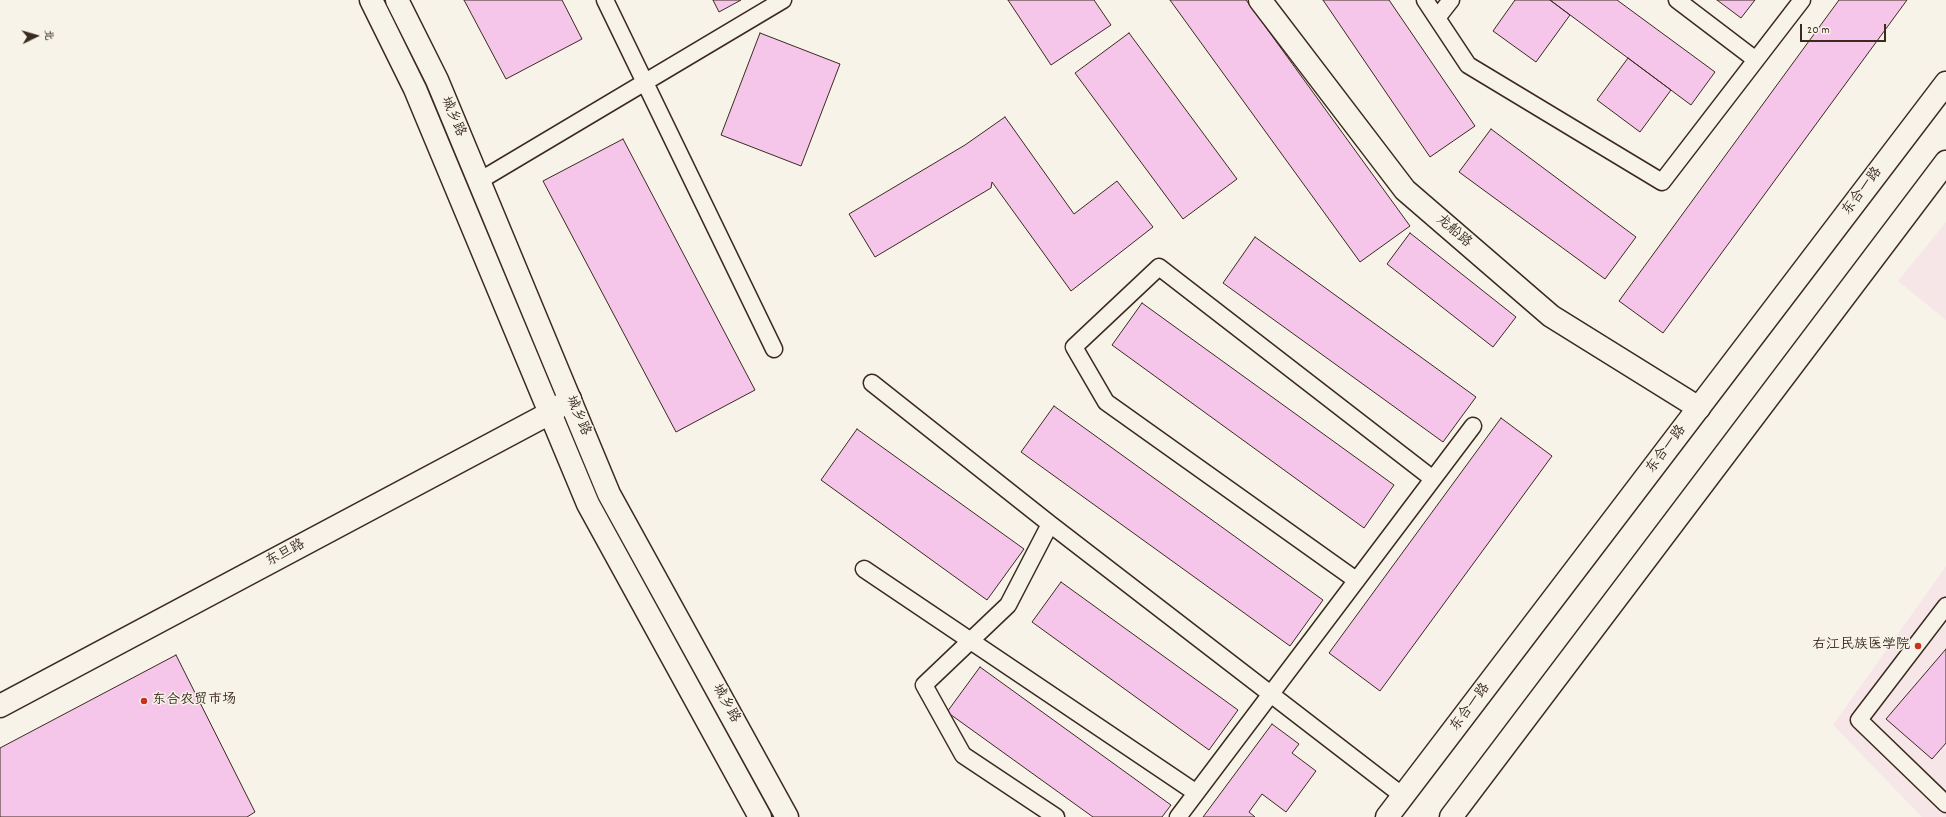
<!DOCTYPE html>
<meta charset="utf-8">
<style>
body{margin:0}
#map{position:relative;width:1946px;height:817px;overflow:hidden;background:#f7f3e8;font-family:Dekko,"LXGW WenKai TC",sans-serif}
canvas{display:block}
.north{position:absolute;left:16px;top:16px;width:40px;height:40px;-webkit-text-stroke:3px #f7f3e8;paint-order:stroke;rotate:85deg;font-size:11px;font-weight:700;line-height:16px;text-align:center;color:#3b2a1e}
.north::after{content:'';display:block;margin:auto;width:14px;height:18px;background:#3b2a1e;clip-path:polygon(50% 0,100% 100%,50% 72%,0 100%)}
.scale{position:absolute;left:1800px;top:24px;width:86px;height:18px;box-sizing:border-box;border:2px solid #3b2a1e;border-top:0;padding-left:5px;font-size:12px;line-height:14px;white-space:nowrap;color:#3b2a1e;-webkit-text-stroke:3px #f7f3e8;paint-order:stroke}
</style>
<div id="map">
<canvas width="1946" height="817"></canvas>
<div class="north">北</div>
<div class="scale">20 m</div>
</div>
<script>
const ctx = document.querySelector('canvas').getContext('2d');
ctx.lineJoin = 'round';
function paint(path, color) { ctx.fillStyle = color; ctx.fill(path, 'evenodd'); }
const toPath = rows => new Path2D(rows.map(r => 'M' + r).join(''));
function stroke(path, color, width, dash) { ctx.strokeStyle = color; ctx.lineWidth = width; ctx.lineCap = dash ? 'butt' : 'round'; ctx.setLineDash(dash || []); ctx.stroke(path); }
function write(font, color, halo, rows, align = 'center') {
  ctx.font = font + ' Dekko,"LXGW WenKai TC",sans-serif'; ctx.lineWidth = 3; ctx.setLineDash([]); ctx.textBaseline = 'middle'; ctx.strokeStyle = halo; ctx.fillStyle = color; for (const [text, x, y, turn = 0] of rows) {
    ctx.save(); ctx.translate(x, y); ctx.rotate((+turn || 0) * Math.PI / 180); ctx.textAlign = isNaN(turn) ? turn : align; if (halo) ctx.strokeText(text, 0, 0); ctx.fillText(text, 0, 0); ctx.restore();
  }
}
const built = toPath([
 [1946,222,1946,320,1898,281],
 [1946,566,1946,817,1922,817,1833,725]
]);
const building = toPath([
 [464,0,562,0,582,39,506,79,464,0],
 [713,0,741,0,719,12,713,0],
 [1008,0,1094,0,1111,25,1051,65,1008,0],
 [1170,0,1246,0,1410,226,1360,262,1170,0],
 [1323,0,1389,0,1475,126,1430,157,1323,0],
 [1515,0,1550,0,1570,15,1536,62,1493,31,1515,0],
 [1550,0,1617,0,1715,72,1691,105,1550,0],
 [1717,0,1755,0,1741,18,1717,0],
 [1839,0,1907,0,1663,333,1619,301,1839,0],
 [760,33,840,64,801,166,721,135,760,33],
 [1129,33,1237,179,1183,219,1075,73,1129,33],
 [1628,58,1671,90,1640,132,1597,100,1628,58],
 [1005,117,1074,214,1117,181,1153,227,1071,291,992,182,991,188,875,257,849,214,965,145,1005,117],
 [1491,129,1636,237,1605,279,1459,172,1491,129],
 [623,139,755,390,676,432,543,181,623,139],
 [1410,233,1516,317,1493,347,1387,264,1410,233],
 [1255,237,1476,397,1443,442,1223,283,1255,237],
 [1142,303,1394,485,1364,528,1112,345,1142,303],
 [1054,406,1323,600,1290,646,1021,452,1054,406],
 [1501,418,1552,456,1380,691,1329,653,1501,418],
 [857,429,1024,549,987,600,821,480,857,429],
 [1061,582,1238,710,1209,750,1032,622,1061,582],
 [1946,649,1946,743,1932,759,1886,719,1946,649],
 [176,655,255,812,247,817,0,817,0,748,176,655],
 [980,667,1171,805,1162,817,1093,817,947,712,980,667],
 [1272,724,1299,744,1292,753,1316,771,1286,812,1262,794,1249,812,1255,817,1203,817,1272,724]
]);
const service = toPath([
 [605,0,774,349],
 [1425,0,1468,65,1662,182,1802,0],
 [1677,0,1756,60],
 [1437,18,1451,0],
 [479,181,783,0],
 [872,383,1050,524,1403,796],
 [1050,524,1008,605,924,685,963,755,1056,817],
 [864,569,1195,792],
 [1356,580,1106,402,1074,347,1159,267,1433,479],
 [1946,606,1859,720,1946,804],
 [1178,817,1473,426]
]);
const minor = toPath([
 [1260,0,1405,190,1551,316,1699,408]
]);
const tertiary = toPath([
 [0,706,550,413,570,399]
]);
const secondary = toPath([
 [371,0,415,89,588,504,760,817],
 [397,0,437,80,609,494,787,817]
]);
const primary = toPath([
 [1387,817,1946,83],
 [1451,817,1946,162]
]);
const markers = [
 [1918,646,4,"#c8321e"],
 [144,701,4,"#c8321e"]
];
const streetNames = [
 ["城乡路",452,117,67],
 ["东合一路",1863,192,-53],
 ["龙船路",1453,232,41],
 ["城乡路",577,416,67],
 ["东合一路",1667,450,-53],
 ["东旦路",286,554,-28],
 ["城乡路",725,704,61],
 ["东合一路",1471,708,-53]
];
const poiNames = [
 ["右江民族医学院",1910,646],
 ["东合农贸市场",152,701,"left"]
];
paint(built, '#f6e6e8');
paint(building, '#f5c6e9');
stroke(building, '#3b2a1e', 1);
stroke(service, '#3b2a1e', 19);
stroke(minor, '#3b2a1e', 25);
stroke(tertiary, '#3b2a1e', 25);
stroke(secondary, '#3b2a1e', 25);
stroke(primary, '#3b2a1e', 25);
stroke(service, '#f7f3e8', 16);
stroke(minor, '#f7f3e8', 22);
stroke(tertiary, '#f7f3e8', 22);
stroke(secondary, '#f7f3e8', 22);
stroke(primary, '#f7f3e8', 22);
for (const [x, y, r, color] of markers) { const dot = new Path2D(); dot.arc(x, y, r, 0, 2 * Math.PI); ctx.fillStyle = color; ctx.fill(dot); stroke(dot, '#f7f3e8', 1.5); }
write('14px', '#3b2a1e', '#f7f3e8', streetNames);
write('14px', '#3b2a1e', '#f7f3e8', poiNames, 'right');
</script>
